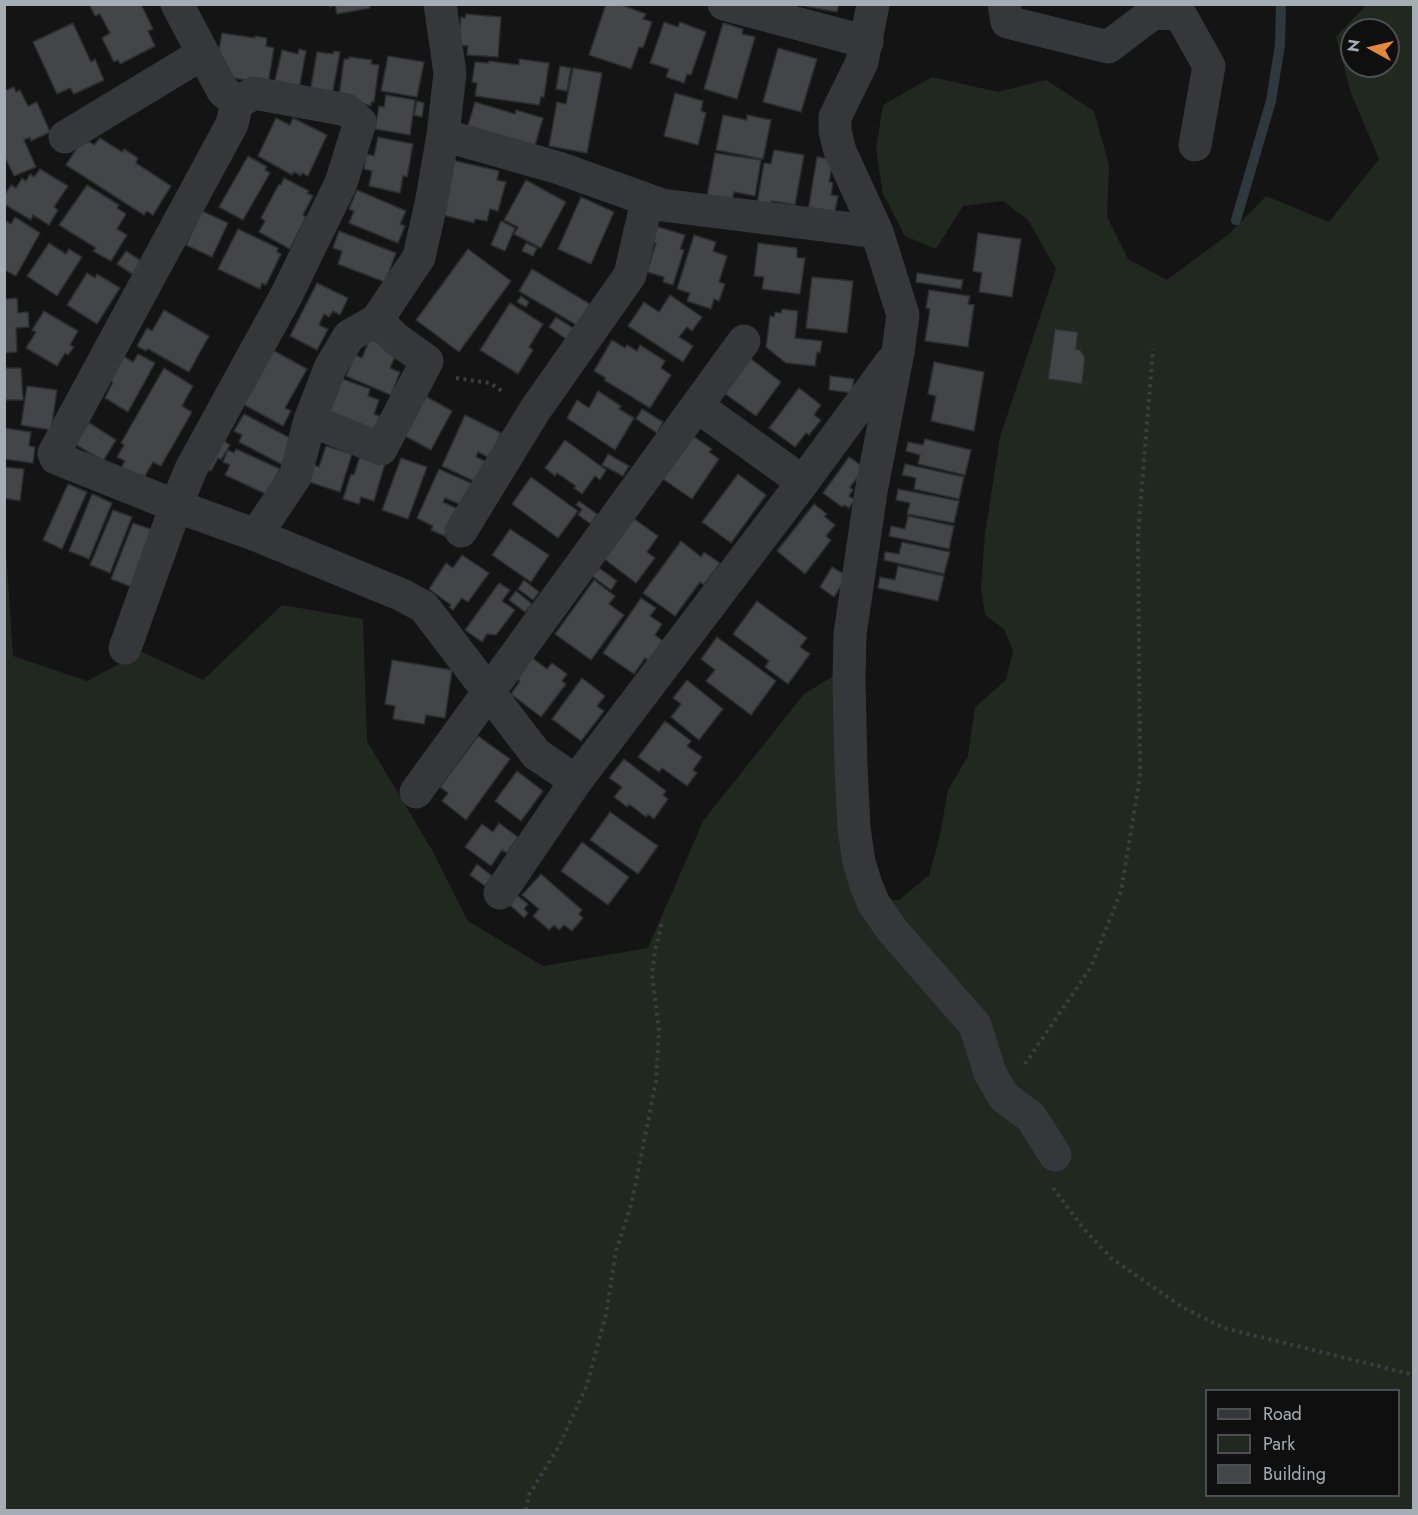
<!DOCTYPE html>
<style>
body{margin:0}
#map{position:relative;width:1418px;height:1515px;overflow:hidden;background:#141415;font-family:Jost,sans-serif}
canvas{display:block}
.frame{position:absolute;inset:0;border:6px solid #a6aeb5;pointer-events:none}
.legend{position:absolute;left:1205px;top:1389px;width:195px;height:108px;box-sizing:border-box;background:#0f0f10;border:2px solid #4b4f52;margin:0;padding:8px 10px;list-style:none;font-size:18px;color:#a6aeb5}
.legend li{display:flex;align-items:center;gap:12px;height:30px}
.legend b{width:30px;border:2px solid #4b4f52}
.north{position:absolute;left:1340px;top:18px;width:60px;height:60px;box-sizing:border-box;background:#0f0f10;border:2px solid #4b4f52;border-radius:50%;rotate:278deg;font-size:16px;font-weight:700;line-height:24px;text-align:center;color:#a6aeb5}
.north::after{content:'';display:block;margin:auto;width:21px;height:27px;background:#e5873c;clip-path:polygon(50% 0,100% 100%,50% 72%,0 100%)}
</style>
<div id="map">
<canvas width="1418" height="1515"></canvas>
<div class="frame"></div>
<ul class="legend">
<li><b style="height:8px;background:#35373a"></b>Road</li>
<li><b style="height:16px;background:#212820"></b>Park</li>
<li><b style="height:16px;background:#434548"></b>Building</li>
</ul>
<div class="north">N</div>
</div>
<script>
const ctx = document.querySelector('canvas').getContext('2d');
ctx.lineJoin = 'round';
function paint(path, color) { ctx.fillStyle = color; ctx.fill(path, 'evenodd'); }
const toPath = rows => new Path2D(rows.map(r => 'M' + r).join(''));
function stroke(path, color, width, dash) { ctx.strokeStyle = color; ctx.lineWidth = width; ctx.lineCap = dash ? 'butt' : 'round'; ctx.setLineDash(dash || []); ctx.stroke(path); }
const green = toPath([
 [1366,5,1413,5,1413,1510,5,1510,4,520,13,656,87,681,142,652,203,680,282,605,363,619,367,741,432,850,468,921,543,966,648,948,703,821,804,694,834,676,861,900,899,900,929,875,939,840,948,790,968,756,975,707,1006,680,1013,651,1004,629,985,615,981,587,985,534,1000,437,1056,269,1028,220,1003,201,963,206,936,249,905,236,883,194,876,149,883,105,932,77,998,92,1046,80,1094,111,1109,165,1107,217,1128,259,1167,280,1229,234,1266,196,1329,222,1379,159,1351,93,1336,37],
 [1352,30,1388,30,1388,66,1352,66],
 [1206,1390,1398,1390,1398,1496,1206,1496]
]);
const stream = toPath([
 [1236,220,1271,101,1280,45,1281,4]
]);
const building = toPath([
 [89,4,141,4,153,29,148,31,155,46,120,64,118,60,114,62,102,38,110,33,100,14,95,16,89,4],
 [329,4,369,4,370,8,337,14,335,5,330,7,329,4],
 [606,4,619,4,646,14,643,19,652,22,643,48,639,47,631,69,589,55,606,4],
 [793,4,839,4,837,12,793,4],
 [466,14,501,17,498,57,467,55,468,46,458,45,461,17,465,18,466,14],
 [664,22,678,27,680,22,706,32,691,75,687,74,684,83,666,77,669,69,650,63,664,22],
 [73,23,91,62,95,59,104,80,74,94,70,88,57,94,33,42,73,23],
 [723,23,743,29,742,34,755,37,737,99,704,89,723,23],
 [222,33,255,38,255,36,267,38,266,46,274,48,268,84,228,77,218,55,222,33],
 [778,48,817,59,801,112,763,102,778,48],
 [299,49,306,51,299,89,274,85,282,50,298,54,299,49],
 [334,51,340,52,332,96,310,92,317,52,333,54,334,51],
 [388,56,424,62,417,97,381,91,388,56],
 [349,57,372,60,371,64,379,65,374,102,371,102,371,106,339,96,344,59,349,59,349,57],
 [519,59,549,63,544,97,541,97,539,105,475,96,477,83,472,82,475,62,488,63,489,61,519,65,519,59],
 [560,66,571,68,567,91,556,89,560,66],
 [573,68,602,73,587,153,549,146,557,102,566,104,573,68],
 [14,87,16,92,20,90,28,106,37,102,50,132,31,141,30,137,24,140,36,167,14,176,4,155,4,91,14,87],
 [675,93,703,101,701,111,706,113,698,145,664,136,675,93],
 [386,95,415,100,410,135,375,129,379,106,384,107,386,95],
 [417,101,424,103,422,117,414,115,417,101],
 [475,102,515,114,516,110,543,118,534,149,467,129,475,102],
 [723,115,747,120,747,115,771,120,763,159,716,150,723,115],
 [276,118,290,125,293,118,327,135,308,176,302,173,301,176,294,172,292,175,258,156,276,118],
 [378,137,413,144,407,177,403,176,400,193,369,186,372,171,364,169,366,154,374,156,378,137],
 [100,138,122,152,124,149,138,158,136,163,171,186,153,215,147,211,144,215,66,165,81,142,90,142,94,145,100,138],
 [774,150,804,155,795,205,772,201,770,211,756,209,764,163,771,164,774,150],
 [715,153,761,160,755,196,734,192,731,206,706,202,715,153],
 [248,156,267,167,265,170,270,173,243,220,219,207,248,156],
 [817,157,833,160,829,182,833,183,831,195,838,196,834,216,808,211,817,157],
 [452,160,499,171,497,180,506,182,498,211,490,209,487,221,475,219,474,223,439,214,452,160],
 [40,169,68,186,54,207,58,210,49,225,33,215,31,220,4,204,4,196,11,185,16,188,22,178,26,181,30,174,34,177,40,169],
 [284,178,309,191,307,193,313,196,303,215,306,217,290,249,259,232,265,221,261,218,279,184,281,185,284,178],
 [526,180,566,202,541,248,514,234,518,227,504,220,526,180],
 [87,185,119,205,117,208,126,214,117,229,127,235,111,261,93,251,96,248,59,225,87,185],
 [357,190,406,211,400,224,405,226,398,243,349,223,354,211,349,209,357,190],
 [581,197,614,212,591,264,558,249,581,197],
 [202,211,228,223,212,257,186,245,202,211],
 [15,217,40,233,16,276,4,270,4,220,11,224,15,217],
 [501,221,515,228,505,251,491,245,501,221],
 [655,226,685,235,680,249,684,250,673,285,663,282,664,277,647,272,656,243,650,242,655,226],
 [238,229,278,248,277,252,281,254,266,285,262,283,260,289,218,269,238,229],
 [339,231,396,253,385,282,338,264,342,251,333,248,339,231],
 [978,233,1021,239,1012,297,979,292,982,273,973,271,978,233],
 [694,235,716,242,713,251,727,256,719,282,725,284,719,301,714,299,711,309,687,301,690,293,677,289,694,235],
 [49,243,66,254,69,249,82,257,57,296,27,276,49,243],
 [526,243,537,248,533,256,522,251,526,243],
 [758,243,797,248,797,258,805,258,800,294,762,289,764,277,754,276,758,243],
 [468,249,511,281,459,352,416,320,468,249],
 [126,251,146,264,137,277,117,264,126,251],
 [532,269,593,306,580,327,519,291,532,269],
 [87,273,95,278,97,274,120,288,97,324,67,305,87,273],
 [917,273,963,280,961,289,916,282,917,273],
 [812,277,853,281,847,333,806,328,812,277],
 [317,283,348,298,340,315,333,311,329,317,324,314,319,325,328,329,317,350,290,336,317,283],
 [929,290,970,296,968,304,974,305,968,347,925,341,930,309,926,308,929,290],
 [670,295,702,317,692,331,687,327,679,337,693,346,683,362,628,326,644,302,659,312,670,295],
 [521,296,529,302,526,307,517,302,521,296],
 [17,298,18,313,28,312,29,327,16,328,17,352,4,353,4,299,17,298],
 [510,303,543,324,529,347,533,350,518,374,480,350,510,303],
 [782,309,798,311,795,338,822,341,820,353,817,352,815,366,786,363,766,347,770,316,774,317,775,312,781,313,782,309],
 [164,310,209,336,189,372,148,349,146,351,137,346,147,328,152,331,164,310],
 [44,311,78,331,70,345,74,347,68,355,65,353,57,366,26,348,36,332,32,330,44,311],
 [556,317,576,330,569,341,549,327,556,317],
 [1055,329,1078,332,1076,349,1080,350,1085,357,1082,384,1048,379,1055,329],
 [370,339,398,350,390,368,400,372,391,395,346,376,355,355,362,358,370,339],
 [612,340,625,348,627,345,637,351,640,345,665,361,661,368,671,375,650,408,604,380,606,378,594,371,612,340],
 [269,348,307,369,285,408,291,411,283,426,239,402,269,348],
 [138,354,155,363,128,412,105,398,113,382,110,380,123,356,133,362,138,354],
 [750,358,781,382,756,416,724,393,750,358],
 [934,362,984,372,974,431,931,421,936,396,928,394,934,362],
 [4,368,21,368,23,400,4,400,4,368],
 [164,368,193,386,182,406,192,412,161,466,153,462,141,483,120,470,125,461,117,457,124,445,121,443,164,368],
 [830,376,854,379,852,393,829,390,830,376],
 [337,377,370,389,368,396,379,400,374,414,387,419,369,439,321,418,337,377],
 [27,386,57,390,51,430,21,425,27,386],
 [799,388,821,405,814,415,821,420,809,435,806,433,795,447,769,428,799,388],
 [598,391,621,406,619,409,634,418,615,450,567,418,577,400,589,408,598,391],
 [420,393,452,411,431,450,401,434,420,393],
 [642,409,663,422,657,433,636,419,642,409],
 [244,414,292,439,287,467,239,442,242,435,234,431,244,414],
 [465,415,501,433,490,458,478,452,476,457,487,462,478,483,442,466,465,415],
 [88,422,116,440,103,461,75,444,88,422],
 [4,428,31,432,29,446,35,447,33,463,4,459,4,428],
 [693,436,712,449,709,452,719,459,692,499,663,479,693,436],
 [218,437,230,445,221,460,218,458,211,471,202,465,218,437],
 [925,439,971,450,965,475,918,464,920,455,906,451,908,442,923,445,925,439],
 [565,440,606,470,600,480,595,476,582,494,574,488,576,486,557,473,555,476,545,468,565,440],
 [326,446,352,454,340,492,306,481,311,464,319,467,326,446],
 [236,449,280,469,266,494,225,475,230,465,223,462,228,450,234,453,236,449],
 [608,454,629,466,623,476,602,465,608,454],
 [360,456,386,460,374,501,361,497,359,504,343,499,351,474,354,475,360,456],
 [849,457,865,468,850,487,853,490,849,496,855,500,849,508,844,505,842,507,823,493,849,457],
 [401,458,427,467,408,519,382,510,401,458],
 [905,464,964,477,959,499,914,489,916,478,902,475,905,464],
 [4,467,24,469,20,501,4,498,4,467],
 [439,469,473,484,464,506,445,498,443,502,462,511,447,537,431,530,433,526,417,518,439,469],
 [738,474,766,495,731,543,702,522,738,474],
 [531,477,578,511,558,538,512,504,531,477],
 [68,484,87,492,62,549,43,540,68,484],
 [898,489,959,501,954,523,907,514,910,503,896,500,898,489],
 [92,494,112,503,89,559,69,551,92,494],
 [579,501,597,514,591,524,578,515,582,509,576,505,579,501],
 [814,504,827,514,824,516,835,525,826,536,831,540,805,574,777,551,814,504],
 [113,510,132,517,110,573,90,565,113,510],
 [908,516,954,526,949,549,889,536,891,526,905,529,908,516],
 [633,518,658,536,647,552,655,558,636,583,603,558,633,518],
 [133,523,153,530,132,587,111,579,133,523],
 [510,529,549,555,531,582,492,555,510,529],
 [681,541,701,557,704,552,720,563,704,585,700,582,675,616,643,593,681,541],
 [902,542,950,552,944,574,884,560,885,552,899,554,902,542],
 [462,555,489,573,468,602,462,598,453,610,449,607,451,605,429,589,446,563,453,568,462,555],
 [898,566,944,576,938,601,878,588,880,577,895,580,898,566],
 [832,567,847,576,834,597,820,587,832,567],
 [599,568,617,581,611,590,592,576,599,568],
 [524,580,539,592,533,600,518,589,524,580],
 [594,580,615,596,609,604,624,615,591,660,555,634,594,580],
 [499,583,510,590,502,601,515,610,496,635,487,634,482,642,465,630,499,583],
 [516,591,532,604,525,612,509,600,516,591],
 [641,598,656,608,650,616,662,624,655,635,664,642,650,661,645,658,634,674,603,653,641,598],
 [757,601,807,638,800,647,810,654,788,684,765,667,769,661,733,634,757,601],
 [717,637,776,681,751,715,706,681,715,670,701,659,717,637],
 [531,657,547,669,552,663,567,674,562,681,566,684,541,717,511,694,520,681,515,677,531,657],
 [392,660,452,670,445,718,426,715,424,724,393,719,395,706,385,704,392,660],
 [582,678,605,696,597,706,604,711,581,741,552,719,582,678],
 [687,680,723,709,699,740,671,717,681,704,673,698,687,680],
 [665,721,691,741,687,746,702,757,693,770,697,773,687,786,662,768,659,772,638,757,665,721],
 [478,736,510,759,466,820,442,801,448,793,440,787,478,736],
 [624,759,666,791,663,795,668,799,654,819,648,814,646,817,629,804,627,807,614,797,622,787,609,778,624,759],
 [517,771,543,791,521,821,495,801,517,771],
 [610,812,658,846,638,874,590,840,610,812],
 [499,823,518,837,507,853,502,850,491,866,465,847,482,824,493,832,499,823],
 [582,842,629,877,608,905,561,871,582,842],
 [477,864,492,876,485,886,470,875,477,864],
 [541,874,582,910,579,914,583,918,572,931,564,925,559,930,554,925,549,930,533,916,539,909,522,895,541,874],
 [514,893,528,904,524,909,528,913,524,918,507,902,514,893]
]);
const path = toPath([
 [456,378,490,383,505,393],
 [1025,1064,1091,967,1121,891,1140,777,1138,535,1153,349],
 [1053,1188,1083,1228,1111,1258,1182,1307,1224,1328,1414,1375],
 [526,1510,529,1495,559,1446,587,1385,606,1314,616,1251,632,1202,656,1081,659,1031,652,974,655,951,662,922]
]);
const minor = toPath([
 [177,4,223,91,237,103],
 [724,4,867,42],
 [873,4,862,62,835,117,835,131,840,151,877,232,903,315,898,352,871,492,850,634,849,681,851,766,854,828,859,862,866,885,874,904,892,930,975,1025,990,1073,1004,1097,1031,1117,1055,1155],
 [1004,4,1007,22,1108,47,1153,13,1180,14,1209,66,1195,145],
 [443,135,559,168,662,205,877,232],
 [65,137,202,54],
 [697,406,803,482],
 [310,420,381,449,427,361,395,338,377,320],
 [461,531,535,410,630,275,647,201],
 [256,535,295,477,310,420,330,368,349,336,377,320,419,257,431,204,443,135,450,73,440,4],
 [125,648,176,506,191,469,287,294,341,183,360,122,347,110,254,93,237,103,232,124,54,453,56,458,176,506,256,535,402,595,424,607,536,754,576,781],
 [416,792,744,341],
 [500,893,576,781,803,482,892,361]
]);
paint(green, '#212820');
stroke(stream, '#2e393d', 10);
paint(building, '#434548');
stroke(building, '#2e2e31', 1.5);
stroke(path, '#3b3e41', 4, [3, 4.5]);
stroke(minor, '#35373a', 33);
</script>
